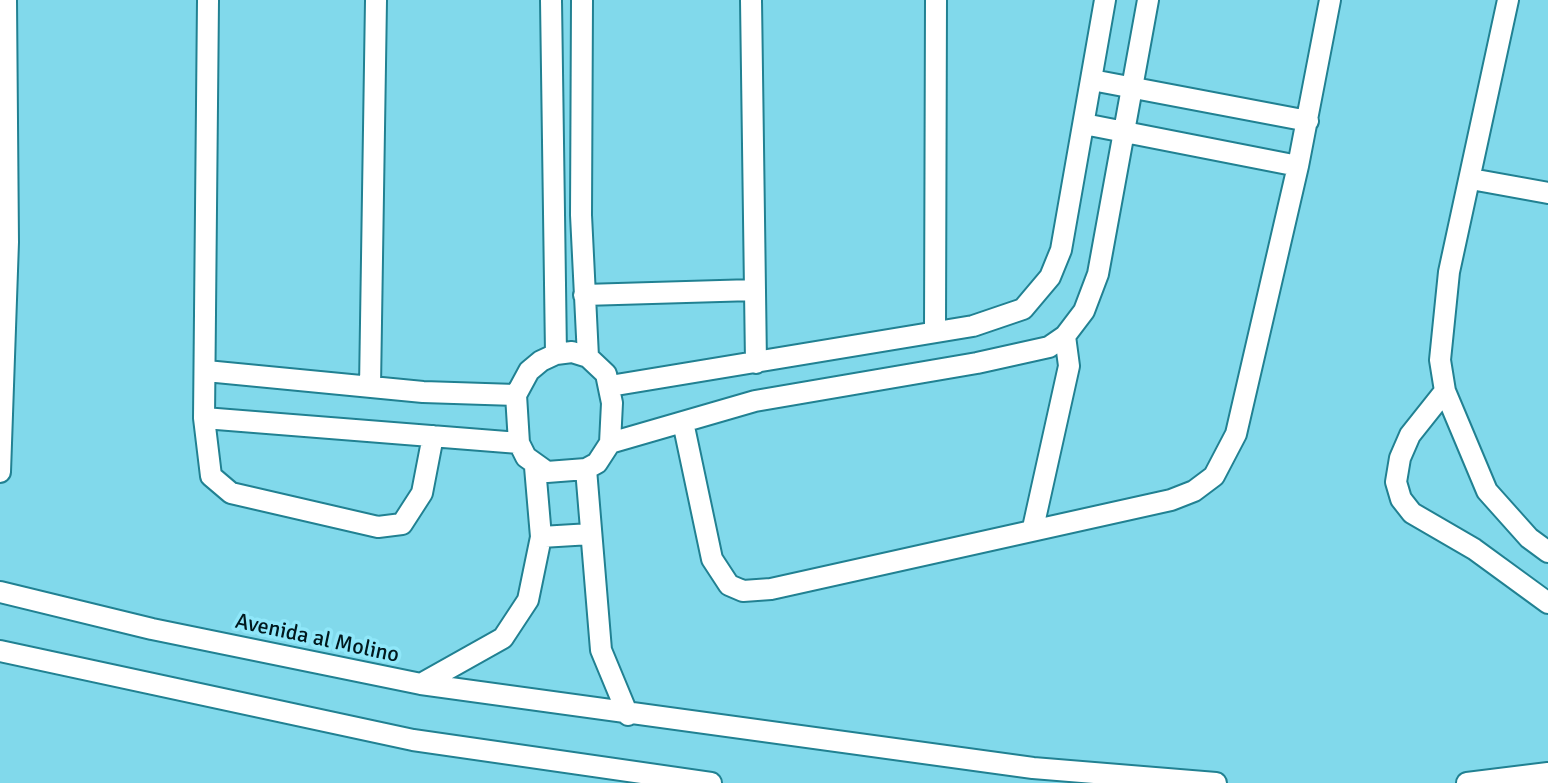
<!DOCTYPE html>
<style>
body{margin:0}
canvas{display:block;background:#81d9eb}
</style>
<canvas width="1548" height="783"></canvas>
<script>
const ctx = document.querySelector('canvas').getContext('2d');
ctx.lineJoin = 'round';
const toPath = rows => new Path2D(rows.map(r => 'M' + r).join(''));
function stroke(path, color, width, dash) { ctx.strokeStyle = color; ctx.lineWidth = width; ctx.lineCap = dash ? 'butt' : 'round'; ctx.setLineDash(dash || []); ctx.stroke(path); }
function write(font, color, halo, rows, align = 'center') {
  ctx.font = font + ' Signika,sans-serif'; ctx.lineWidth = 7; ctx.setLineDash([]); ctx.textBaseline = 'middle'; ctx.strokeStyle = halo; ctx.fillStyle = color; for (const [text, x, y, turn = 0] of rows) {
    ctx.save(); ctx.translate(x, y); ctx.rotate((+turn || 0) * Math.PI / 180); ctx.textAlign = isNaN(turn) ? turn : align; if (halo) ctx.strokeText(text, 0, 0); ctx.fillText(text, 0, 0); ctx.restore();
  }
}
const street = toPath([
 [208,0,204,418,211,476,231,493,378,527,402,524,422,493,433,436],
 [551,0,556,354],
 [582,0,581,215,588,357],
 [751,0,756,363],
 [1508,0,1449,272,1440,360,1445,391,1487,491,1529,538,1548,552],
 [1092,80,1308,121],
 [1084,124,1298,166],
 [1471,179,1548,193],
 [584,295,754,290],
 [935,330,936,0],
 [572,352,588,357,606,374,612,403,610,443,597,463,586,469,547,472,526,457,519,443,516,395,529,371,541,361,556,354,572,352],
 [206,371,423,392,516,395],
 [610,386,973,326,1023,309,1050,277,1061,250,1105,0],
 [370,387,376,0],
 [1445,391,1410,435,1400,458,1396,482,1401,499,1412,513,1474,549,1548,603],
 [204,418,519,443],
 [683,422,712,559,729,585,743,591,771,589,1171,500,1194,491,1214,476,1236,434,1298,166,1330,0],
 [610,443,755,401,977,363,1049,347,1065,336,1084,311,1098,274,1148,0],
 [586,469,601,650,628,715],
 [0,472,8,242,6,0],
 [1033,528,1069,366,1065,336],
 [541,537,591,534],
 [0,592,152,629,421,684,1033,768,1216,783],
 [0,651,413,740,711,783],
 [421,684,503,638,528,600,541,537,535,467],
 [1467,783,1548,773]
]);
const streetNames = [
 ["Avenida al Molino",317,639,12]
];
stroke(street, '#218192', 24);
stroke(street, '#fff', 20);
write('22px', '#00181d', '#8fe7f9', streetNames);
</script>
